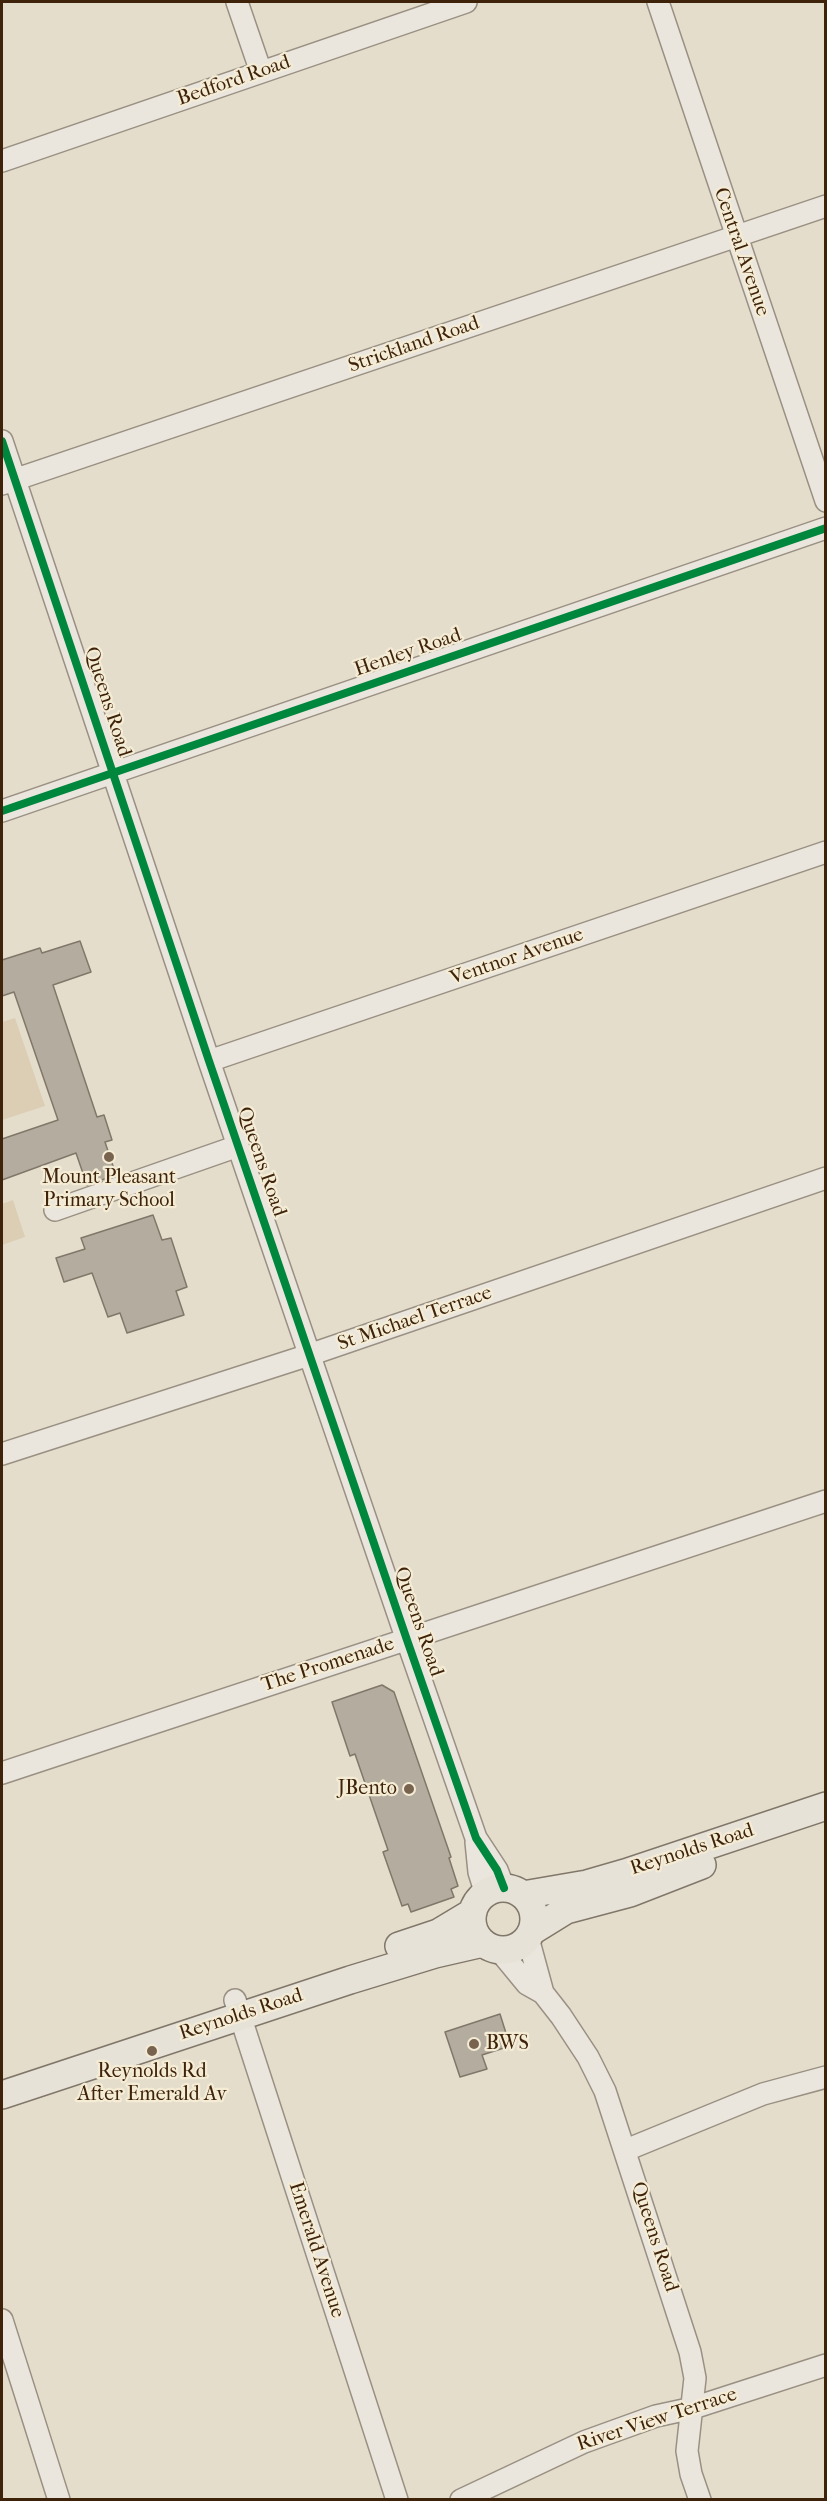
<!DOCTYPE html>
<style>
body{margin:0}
#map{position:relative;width:827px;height:2501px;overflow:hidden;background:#e5ddcb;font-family:"IM FELL French Canon",serif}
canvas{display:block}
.frame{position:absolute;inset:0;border:3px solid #3e230a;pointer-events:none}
</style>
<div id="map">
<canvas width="827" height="2501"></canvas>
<div class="frame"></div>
</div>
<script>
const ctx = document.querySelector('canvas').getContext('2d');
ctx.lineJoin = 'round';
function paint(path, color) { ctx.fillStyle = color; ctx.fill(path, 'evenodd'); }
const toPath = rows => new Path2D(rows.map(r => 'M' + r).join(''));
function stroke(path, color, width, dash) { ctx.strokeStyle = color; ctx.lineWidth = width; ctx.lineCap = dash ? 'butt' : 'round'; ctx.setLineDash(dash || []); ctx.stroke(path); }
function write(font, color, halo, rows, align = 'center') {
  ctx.font = font + ' "IM FELL French Canon",serif'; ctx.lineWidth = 4.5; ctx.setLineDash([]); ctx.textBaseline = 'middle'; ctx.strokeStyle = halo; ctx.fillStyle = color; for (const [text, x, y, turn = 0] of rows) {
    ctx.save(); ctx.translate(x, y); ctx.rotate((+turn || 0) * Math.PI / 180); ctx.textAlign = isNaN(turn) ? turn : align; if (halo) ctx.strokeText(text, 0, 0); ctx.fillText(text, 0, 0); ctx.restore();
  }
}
const green = toPath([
 [15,1018,45,1106,2,1120,2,1022],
 [13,1200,25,1237,2,1245,2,1204]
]);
const building = toPath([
 [80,941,91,972,53,985,97,1117,104,1115,112,1140,105,1142,116,1175,87,1185,76,1153,2,1180,2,1139,58,1120,14,992,2,996,2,960,40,948,42,953,80,941],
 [153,1215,162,1240,171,1238,187,1287,176,1291,184,1315,127,1333,120,1313,108,1317,92,1273,64,1282,56,1258,85,1249,81,1238,153,1215],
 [382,1685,394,1692,451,1857,449,1858,458,1886,451,1889,454,1897,411,1912,408,1904,402,1906,383,1852,388,1850,355,1754,350,1756,332,1702,382,1685],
 [500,2014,510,2046,482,2055,487,2069,460,2077,445,2032,500,2014]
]);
const minor = toPath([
 [237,2,261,72],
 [658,2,826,501],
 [2,161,466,2],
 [2,441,209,1061,407,1640,476,1838,497,1870,504,1888],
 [2,484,826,206],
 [2,811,826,528],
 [209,1061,826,852],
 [55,1210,238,1146],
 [2,1454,309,1355,826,1178],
 [2,1773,826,1501],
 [476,1842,479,1872,486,1894],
 [528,1938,543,1993],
 [499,1950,527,1984,543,1993,561,2016,588,2057,605,2091,690,2352,695,2378,687,2451,691,2474,700,2500],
 [235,2000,397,2500],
 [626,2150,763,2094,826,2077],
 [2,2320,59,2500],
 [461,2500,584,2442,656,2416,693,2408,826,2365]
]);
const major = toPath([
 '472 1919a31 31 0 1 1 62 0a31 31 0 1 1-62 0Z',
 [523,1895,587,1884,625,1873,826,1806],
 [532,1931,566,1910,630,1893,702,1865],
 [399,1946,438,1933,473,1912],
 [2,2095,350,1980,435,1954,483,1943]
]);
const cycleway = toPath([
 [2,441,209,1061,407,1640,476,1838,497,1870,504,1888],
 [2,811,826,528]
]);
const markers = [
 [109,1157,6,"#78644e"],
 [409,1789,6,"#78644e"],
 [474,2044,6,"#78644e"],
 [152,2051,6,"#78644e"]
];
const streetNames = [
 ["Bedford Road",234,81,-19],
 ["Central Avenue",741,252,71],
 ["Strickland Road",414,345,-19],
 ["Henley Road",408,653,-19],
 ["Queens Road",107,702,72],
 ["Ventnor Avenue",517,957,-19],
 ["Queens Road",261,1162,71],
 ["St Michael Terrace",415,1319,-19],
 ["Queens Road",418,1622,71],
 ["The Promenade",328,1665,-18],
 ["Reynolds Road",692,1850,-18],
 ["Reynolds Road",241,2015,-18],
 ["Queens Road",654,2237,72],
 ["Emerald Avenue",316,2250,72],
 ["River View Terrace",657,2420,-18]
];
const poiNames = [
 ["Mount Pleasant",109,1178],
 ["Primary School",109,1201],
 ["JBento",397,1789,"right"],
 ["BWS",486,2044,"left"],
 ["Reynolds Rd",152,2072],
 ["After Emerald Av",152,2095]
];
paint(green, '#dbceb4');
paint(building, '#b4ac9e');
stroke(building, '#80776a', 1.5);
stroke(minor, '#999083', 24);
stroke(major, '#80776a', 30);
stroke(minor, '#eae6dd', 21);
stroke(major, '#e7e2d7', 27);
stroke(cycleway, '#00873e', 8);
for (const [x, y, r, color] of markers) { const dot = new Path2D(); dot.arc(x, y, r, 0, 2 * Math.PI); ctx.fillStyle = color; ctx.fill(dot); stroke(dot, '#f5ecd6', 2); }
write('20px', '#3e230a', '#f5ecd6', streetNames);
write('20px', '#3e230a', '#f5ecd6', poiNames);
</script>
